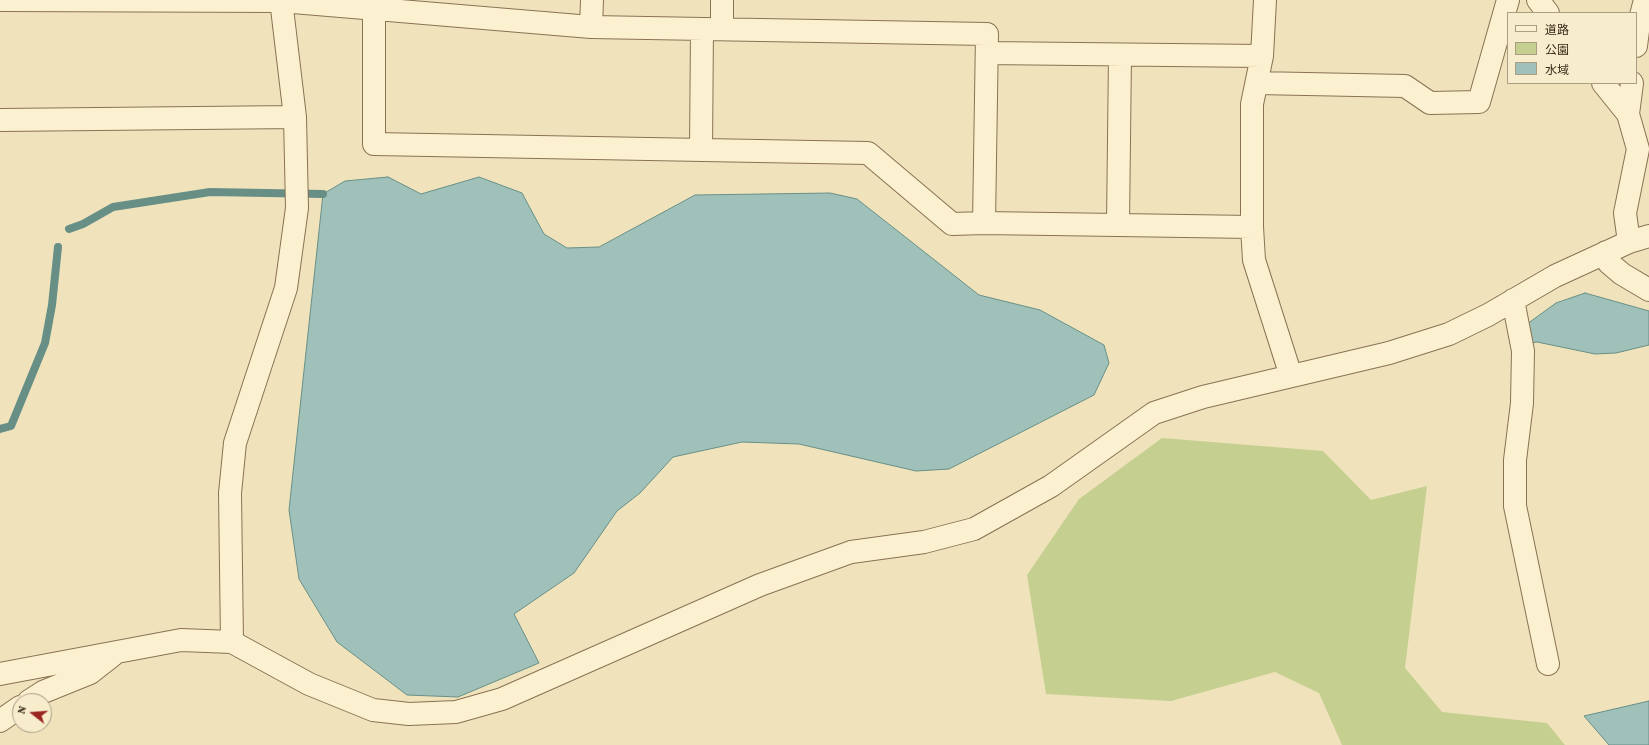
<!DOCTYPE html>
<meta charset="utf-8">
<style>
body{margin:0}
#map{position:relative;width:1649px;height:745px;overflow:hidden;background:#f0e3bc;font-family:"Crimson Pro","Noto Sans JP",serif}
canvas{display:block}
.legend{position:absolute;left:1507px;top:12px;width:130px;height:72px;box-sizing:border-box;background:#f7eccc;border:1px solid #aa9e85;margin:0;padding:5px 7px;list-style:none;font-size:12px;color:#37291a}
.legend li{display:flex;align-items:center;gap:8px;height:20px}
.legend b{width:20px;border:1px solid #aa9e85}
.north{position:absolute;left:12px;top:693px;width:40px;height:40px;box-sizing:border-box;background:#f7eccc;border:1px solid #aa9e85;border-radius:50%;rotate:287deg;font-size:11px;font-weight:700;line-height:16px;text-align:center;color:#37291a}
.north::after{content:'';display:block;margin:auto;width:14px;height:18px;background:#9b2521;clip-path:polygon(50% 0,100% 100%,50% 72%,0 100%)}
</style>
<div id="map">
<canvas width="1649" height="745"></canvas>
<ul class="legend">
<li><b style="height:5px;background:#fbf0cf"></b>道路</li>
<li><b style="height:11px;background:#c5cf90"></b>公園</li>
<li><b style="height:11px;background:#a0c1b9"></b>水域</li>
</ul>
<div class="north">N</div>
</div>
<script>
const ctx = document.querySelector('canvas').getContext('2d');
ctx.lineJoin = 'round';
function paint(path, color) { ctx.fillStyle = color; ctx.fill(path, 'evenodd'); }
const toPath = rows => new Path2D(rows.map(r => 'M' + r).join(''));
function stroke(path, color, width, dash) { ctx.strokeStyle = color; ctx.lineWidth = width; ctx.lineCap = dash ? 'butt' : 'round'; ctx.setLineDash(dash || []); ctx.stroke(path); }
const green = toPath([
 [1162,438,1323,451,1371,500,1427,486,1405,668,1442,712,1547,723,1565,745,1342,745,1319,693,1275,672,1171,701,1046,694,1027,575,1079,499]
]);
const water = toPath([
 [388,177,421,194,479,177,522,193,544,234,567,248,599,247,695,195,830,193,857,199,979,295,1040,310,1104,345,1109,363,1094,395,949,469,916,471,799,444,742,442,673,457,640,493,617,511,574,573,514,614,539,663,458,697,407,695,337,642,299,579,289,510,323,194,345,181,388,177],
 [1585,293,1649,311,1649,345,1616,353,1595,354,1537,342,1530,343,1527,324,1556,303,1585,293],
 [1649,701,1649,745,1609,745,1584,716,1649,701]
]);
const stream = toPath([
 [69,229,83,224,113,207,210,192,323,194],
 [0,429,11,426,45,343,52,305,58,247]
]);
const minor = toPath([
 [0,0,281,1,591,27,987,34,984,223],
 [1265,0,1262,56,1252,104,1252,227,1254,260,1291,376],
 [1538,0,1548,13],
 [374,9,374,144,868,153,952,224,984,223,1252,227],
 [591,27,592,0],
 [722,29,722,0],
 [1636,46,1639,23,1645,0],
 [987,53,1262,56],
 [1257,83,1405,86,1430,103,1479,102,1508,0],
 [1603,83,1628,114,1638,149,1625,213,1629,242],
 [1628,114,1632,83],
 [0,120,295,117],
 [701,150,702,29],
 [1118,225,1120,55],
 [1606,252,1609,263,1622,274,1649,290],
 [1513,300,1523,351,1522,403,1515,460,1515,506,1548,664],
 [232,642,230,493,235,443,286,288,297,208,295,117,281,0],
 [0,674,181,640,232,642,309,684,373,710,409,714,456,712,502,699,760,585,851,552,924,542,974,529,1051,486,1154,413,1203,397,1389,353,1449,334,1488,315,1555,276,1629,242,1649,236],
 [29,701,43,692,90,673,113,655],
 [0,721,20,707]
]);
paint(green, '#c5cf90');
paint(water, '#a0c1b9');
stroke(water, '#678f86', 1);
stroke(stream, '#678f86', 8);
stroke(minor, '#897254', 24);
stroke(minor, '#fbf0cf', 22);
</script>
